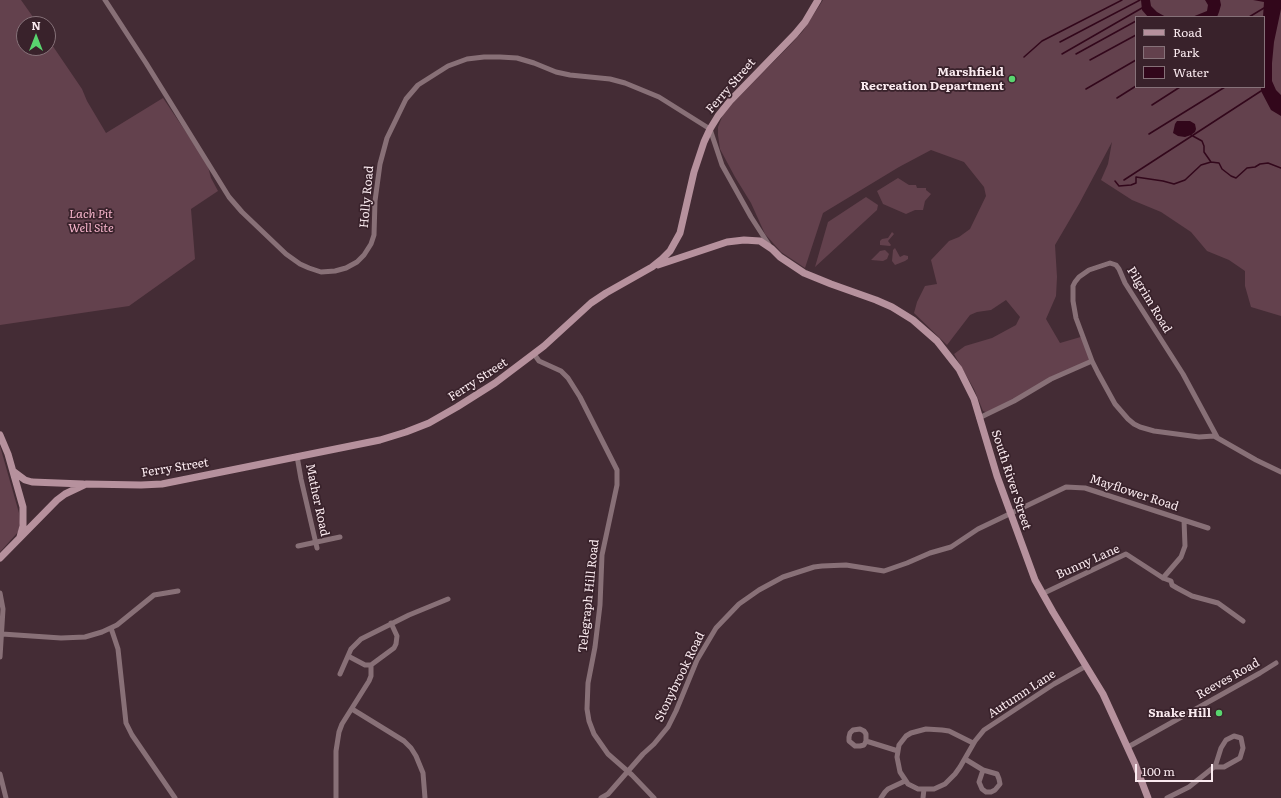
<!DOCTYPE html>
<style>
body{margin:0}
#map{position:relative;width:1281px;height:798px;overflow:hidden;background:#442c35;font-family:Literata,serif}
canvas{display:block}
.legend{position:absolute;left:1135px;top:16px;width:130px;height:72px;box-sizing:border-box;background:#39222b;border:1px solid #867279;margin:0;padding:5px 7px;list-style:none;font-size:12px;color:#faeaef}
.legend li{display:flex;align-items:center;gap:8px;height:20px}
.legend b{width:20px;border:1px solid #867279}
.north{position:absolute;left:16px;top:16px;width:40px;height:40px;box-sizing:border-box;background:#39222b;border:1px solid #867279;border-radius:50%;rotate:0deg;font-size:11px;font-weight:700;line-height:16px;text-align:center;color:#faeaef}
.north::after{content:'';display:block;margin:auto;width:14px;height:18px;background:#59d56f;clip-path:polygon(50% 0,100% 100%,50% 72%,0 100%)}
.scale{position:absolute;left:1135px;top:764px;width:78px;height:18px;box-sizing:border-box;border:2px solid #faeaef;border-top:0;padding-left:5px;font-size:12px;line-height:14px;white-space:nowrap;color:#faeaef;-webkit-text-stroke:3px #39222b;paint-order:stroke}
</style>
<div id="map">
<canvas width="1281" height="798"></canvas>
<ul class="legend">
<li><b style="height:5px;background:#b6919d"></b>Road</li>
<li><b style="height:11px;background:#63414d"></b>Park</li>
<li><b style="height:11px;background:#32071b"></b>Water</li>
</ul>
<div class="north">N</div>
<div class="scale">100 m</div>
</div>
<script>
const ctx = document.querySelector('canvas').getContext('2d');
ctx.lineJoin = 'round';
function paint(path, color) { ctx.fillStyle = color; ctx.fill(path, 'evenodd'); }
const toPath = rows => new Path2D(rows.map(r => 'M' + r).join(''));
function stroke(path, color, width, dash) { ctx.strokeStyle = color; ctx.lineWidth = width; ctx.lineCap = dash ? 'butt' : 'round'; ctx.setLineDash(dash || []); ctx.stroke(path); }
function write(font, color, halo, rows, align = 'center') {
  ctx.font = font + ' Literata,serif'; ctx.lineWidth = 3.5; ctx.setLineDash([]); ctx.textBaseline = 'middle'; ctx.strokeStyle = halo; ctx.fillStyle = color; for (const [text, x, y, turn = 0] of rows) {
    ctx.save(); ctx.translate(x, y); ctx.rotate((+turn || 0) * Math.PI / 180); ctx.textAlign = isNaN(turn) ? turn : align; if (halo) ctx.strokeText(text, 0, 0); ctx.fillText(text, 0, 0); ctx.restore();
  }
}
const green = toPath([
 [0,0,21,0,38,24,24,24,24,48,48,48,48,39,82,89,87,101,106,133,163,98,207,163,211,178,218,191,191,209,195,259,129,306,0,325],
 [823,0,1281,0,1281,316,1251,307,1245,286,1245,271,1229,260,1207,251,1191,232,1161,212,1132,200,1101,180,1108,164,1112,142,1079,204,1055,245,1057,277,1056,296,1046,319,1060,343,1084,336,1092,361,988,413,983,411,974,389,954,354,965,346,992,338,1016,325,1020,317,1006,300,991,310,977,312,970,315,947,345,914,313,917,302,925,286,937,284,931,260,949,241,959,237,970,229,986,196,984,187,964,162,931,150,899,167,823,213,805,268,781,252,765,234,751,203,735,177,720,149,718,135,718,127,724,112,791,44,803,31],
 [1136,17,1264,17,1264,87,1136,87],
 [898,178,909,185,916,185,917,188,926,188,926,190,931,194,925,201,923,210,915,210,906,214,883,204,877,191],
 [866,197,878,205,877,210,815,267,828,222],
 [892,232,894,234,888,241,891,245,890,246,880,245,880,241,882,239,888,238],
 [895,248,900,257,904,255,908,256,908,259,905,261,895,265,892,261,893,250],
 [885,250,889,254,887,259,883,261,871,260,880,251],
 [0,446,19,513,20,523,18,532,0,552]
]);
const water = toPath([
 [1141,0,1150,0,1151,6,1157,12,1166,17,1148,17,1142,10],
 [1205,0,1220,0,1221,5,1219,12,1217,17,1192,17,1207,11,1208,5],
 [1253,0,1281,0,1281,9,1274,42,1272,63,1272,81,1276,90,1281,95,1281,116,1271,110,1261,91,1261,87,1264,87,1264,17,1263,17,1264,2],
 [1177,121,1190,121,1195,124,1196,129,1195,132,1191,135,1185,137,1178,136,1173,133,1175,124]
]);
const stream = toPath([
 [1249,17,1264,8],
 [1060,42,1140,0],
 [1062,54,1142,8],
 [1076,54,1136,21],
 [1024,57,1042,41,1122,0],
 [1090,60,1136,35],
 [1086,89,1136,60],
 [1117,98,1136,86],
 [1152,105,1180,87],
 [1149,134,1225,87],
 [1191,135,1202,141,1204,146,1204,152,1211,162],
 [1124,180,1261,91],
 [1115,181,1119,186,1131,185,1136,183,1136,177,1163,181,1174,184,1185,180,1201,165,1211,162,1219,163,1222,169,1231,176,1236,178,1247,168,1255,167,1260,164,1268,163,1281,168]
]);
const street = toPath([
 [105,0,146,63,229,197,242,212,286,254,300,264,309,268,321,272,335,271,346,268,357,262,364,255,371,244,374,235,375,201,380,164,387,138,406,99,418,85,448,66,467,59,484,57,500,57,517,58,534,63,556,72,570,75,610,79,625,83,659,97,710,129,722,165,751,217,769,245],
 [534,354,539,361,561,371,568,378,580,397,617,470,617,485,602,555,600,605,595,647,588,683,587,709,589,721,594,734,608,754,632,775,654,798],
 [1092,361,1076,318,1073,301,1073,286,1075,282,1079,277,1089,270,1110,263,1116,265,1119,269,1125,283,1183,374,1217,437],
 [979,418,1014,401,1051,379,1092,361,1098,373,1115,404,1128,419,1134,424,1140,427,1154,431,1199,437,1214,436,1256,460,1281,472],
 [297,456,301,479,317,548],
 [298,546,340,537],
 [1163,578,1181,557,1185,546,1184,520],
 [0,593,3,609,0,657],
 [1042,594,1126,554,1163,578,1171,581,1172,585,1177,588,1192,596,1218,603,1243,621],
 [111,628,118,649,126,723,132,735,175,798],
 [2,634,61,638,85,637,102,632,117,625,154,595,178,591],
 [348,656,365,665,371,665],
 [340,674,351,649,361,639,409,615,448,599],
 [352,709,404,741,411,748,416,756,423,773,425,798],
 [866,741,864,745,860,746,855,746,849,741,849,737,850,733,853,730,860,729,864,731,866,734,866,741,898,751],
 [973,743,949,731,942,730,926,729,911,733,906,736,899,745,897,757,900,772,908,784,918,789,934,789,945,784,955,774,960,767,975,741,984,730,1054,684,1086,666],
 [1128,747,1260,673,1276,663],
 [965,759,983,770,979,782,982,789,986,792,991,792,995,790,1000,784,999,779,997,774,983,770],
 [0,774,6,798],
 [336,798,336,751,339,732,342,724,369,681,371,676,371,665,394,648,396,644,397,636,391,623],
 [601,798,608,794,643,754,654,744,668,727,676,711,697,660,716,628,739,604,759,590,783,577,814,567,822,566,846,565,884,571,907,563,930,553,951,547,978,529,1066,487,1085,488,1208,528],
 [881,798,885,792,888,789,905,781],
 [923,798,924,789],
 [1167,798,1189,787,1214,767,1224,767,1240,758,1243,748,1241,738,1234,736,1226,740,1221,748,1215,767]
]);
const secondary = toPath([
 [658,265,727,242,744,240,760,241,772,249,780,257,804,273,831,284,876,300,892,307,913,320,937,341,959,369,974,399,997,476,1035,580,1053,612,1103,694,1135,764,1148,798],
 [0,435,8,454,23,507,23,526,20,537],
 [13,471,25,480,32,482,83,484],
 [0,558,57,500,65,494,86,484,141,485,162,484,380,440,406,432,429,423,457,407,495,383,544,346,591,303,606,293,652,267,662,259,670,251,680,233,694,172,704,142,710,129,718,116,730,101,795,34,805,22,818,0]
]);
const markers = [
 [1012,79,4,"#59d56f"],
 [1219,713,4,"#59d56f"]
];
const poiNames = [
 ["Marshfield",1004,72],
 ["Recreation Department",1004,86],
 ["Snake Hill",1211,713]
];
const streetNames = [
 ["Ferry Street",731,86,-49],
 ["Holly Road",367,197,-85],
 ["Pilgrim Road",1149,300,59],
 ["Ferry Street",478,380,-33],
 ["Ferry Street",175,468,-9],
 ["South River Street",1011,480,72],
 ["Mayflower Road",1134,493,18],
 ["Mather Road",317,500,78],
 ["Bunny Lane",1088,562,-24],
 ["Telegraph Hill Road",589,596,-84],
 ["Stonybrook Road",680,677,-64],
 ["Reeves Road",1228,679,-29],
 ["Autumn Lane",1022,694,-33]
];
const parkNames = [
 ["Lach Pit",91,214],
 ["Well Site",91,228]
];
paint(green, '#63414d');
paint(water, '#32071b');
stroke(stream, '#32071b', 1.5);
stroke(street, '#887077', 5);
stroke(secondary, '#b6919d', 7);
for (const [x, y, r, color] of markers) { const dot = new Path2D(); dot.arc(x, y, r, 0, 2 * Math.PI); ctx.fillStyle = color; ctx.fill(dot); stroke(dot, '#39222b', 1.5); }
write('bold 12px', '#faeaef', '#39222b', poiNames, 'right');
write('12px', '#faeaef', '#39222b', streetNames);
write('italic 12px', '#f8b6cd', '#39222b', parkNames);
</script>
